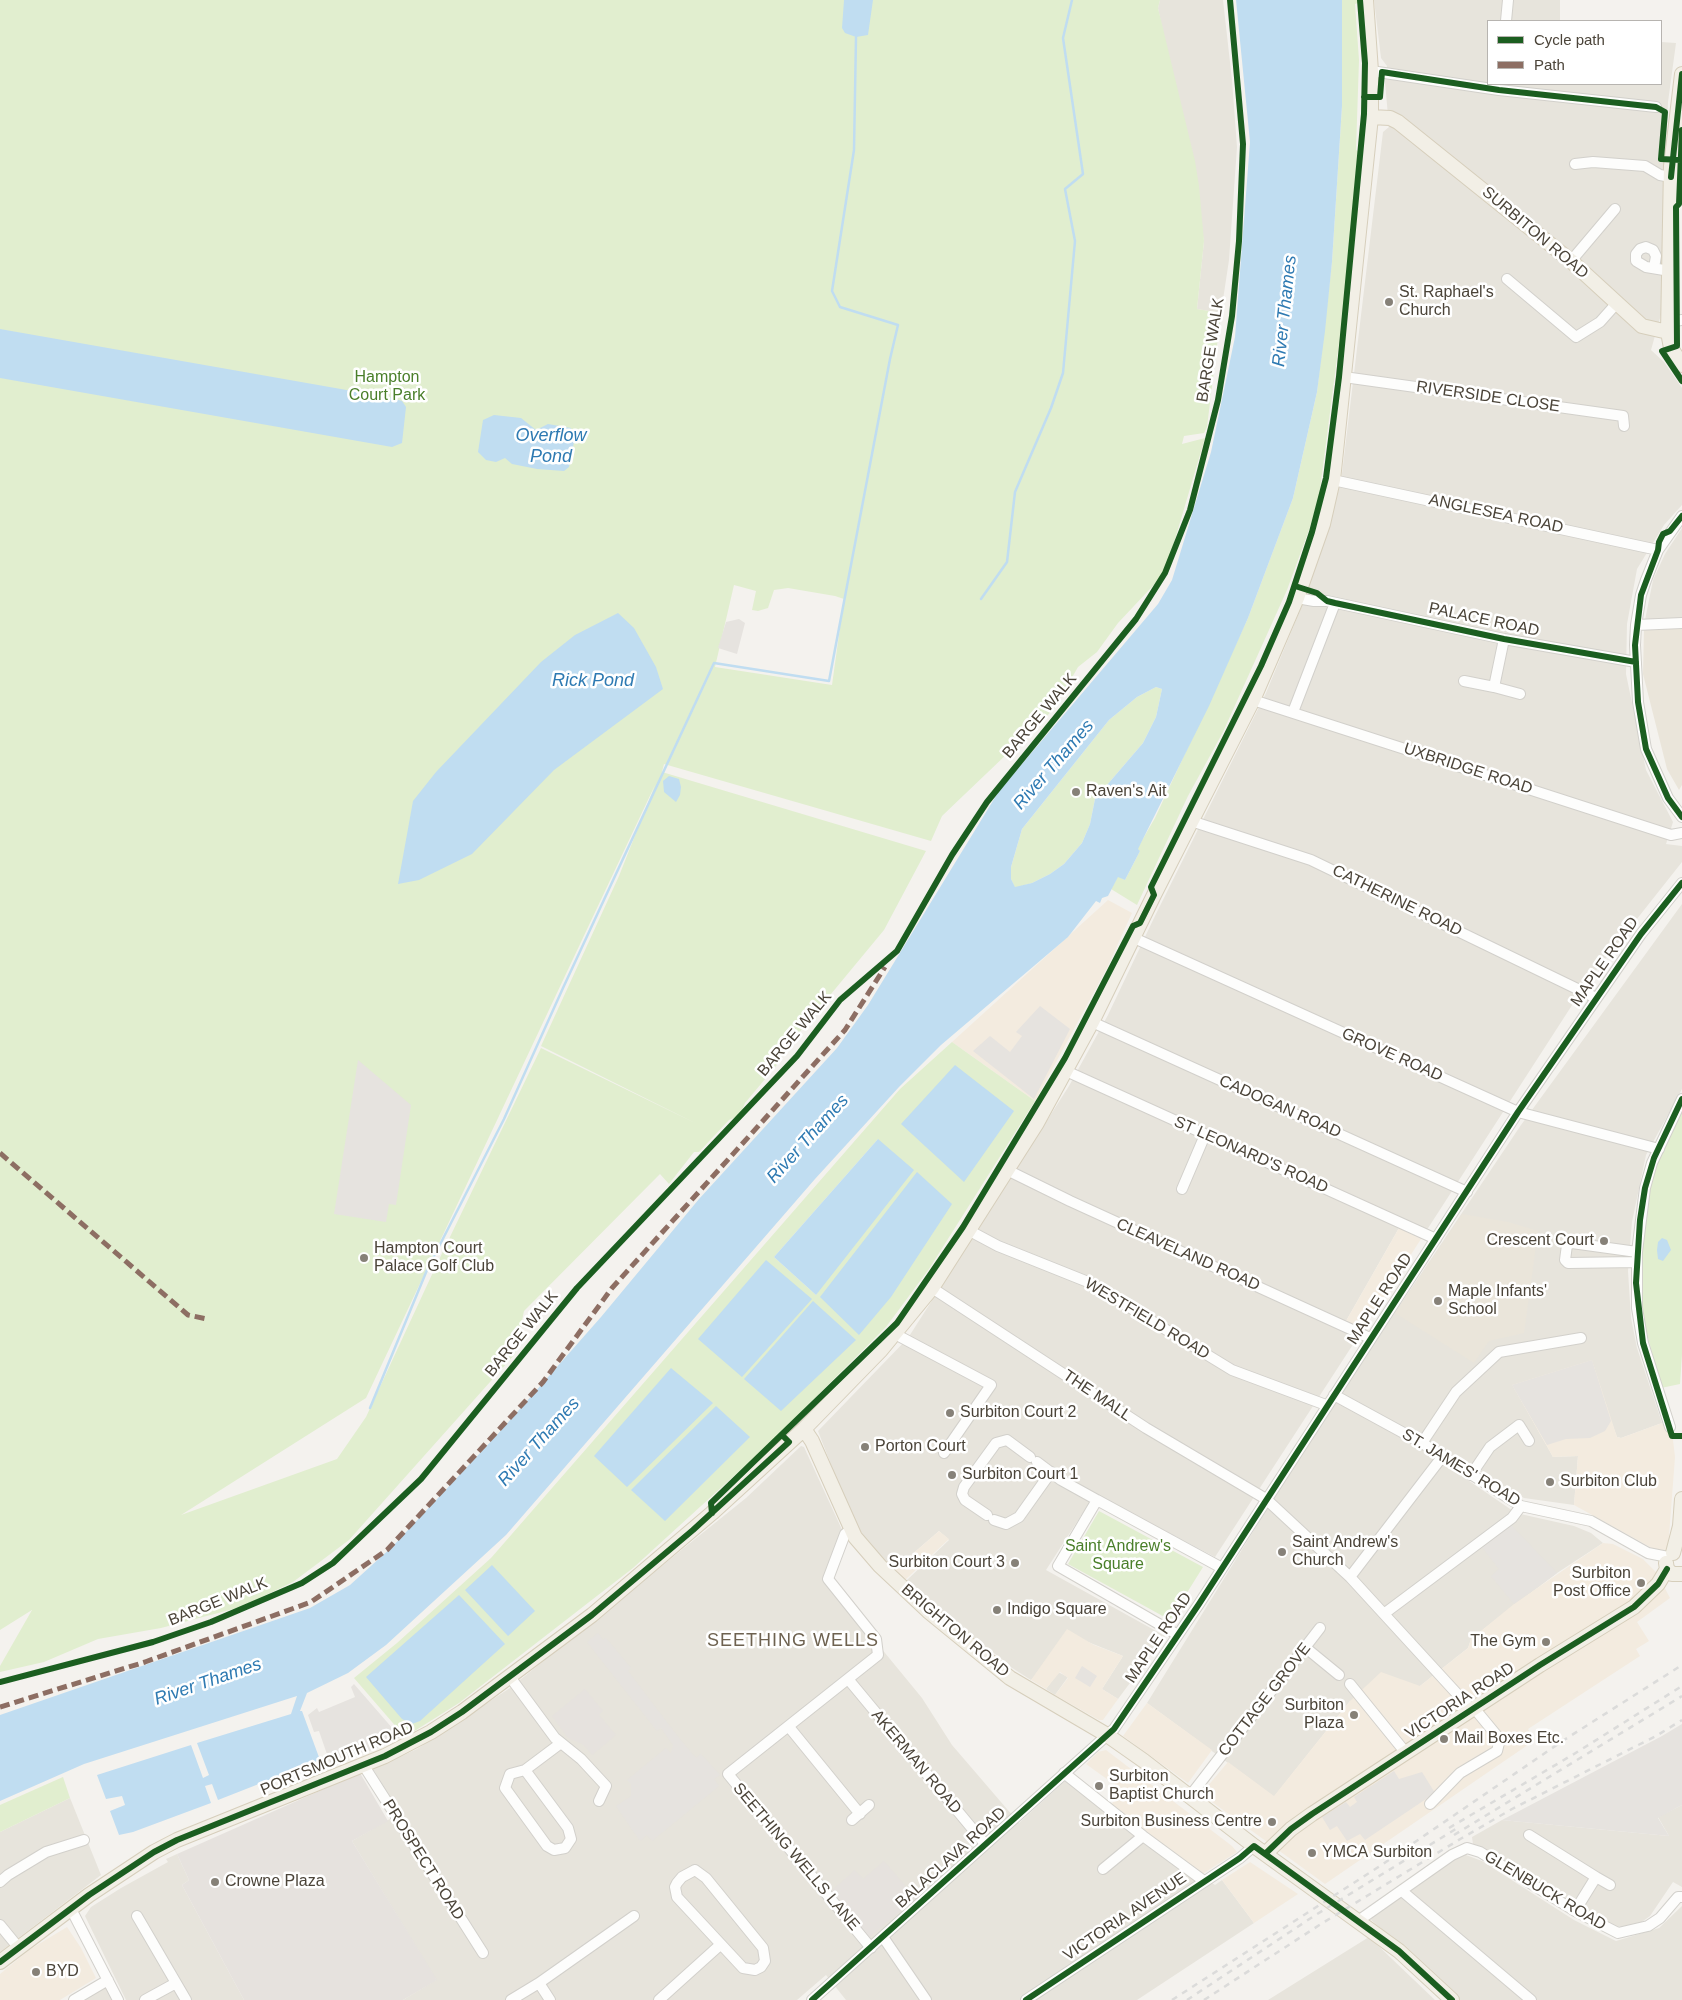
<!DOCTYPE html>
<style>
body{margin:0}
#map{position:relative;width:1682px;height:2000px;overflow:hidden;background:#f4f2ee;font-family:Helvetica,sans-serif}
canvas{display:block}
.legend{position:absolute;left:1487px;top:20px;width:175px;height:65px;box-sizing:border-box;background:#fff;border:1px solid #b7b4b0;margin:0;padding:6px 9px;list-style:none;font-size:15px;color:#4b4439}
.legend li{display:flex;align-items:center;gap:10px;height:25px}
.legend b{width:25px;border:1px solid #b7b4b0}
</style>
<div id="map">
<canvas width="1682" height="2000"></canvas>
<ul class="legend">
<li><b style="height:6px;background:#1b5e20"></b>Cycle path</li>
<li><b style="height:6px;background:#8d6e63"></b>Path</li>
</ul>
</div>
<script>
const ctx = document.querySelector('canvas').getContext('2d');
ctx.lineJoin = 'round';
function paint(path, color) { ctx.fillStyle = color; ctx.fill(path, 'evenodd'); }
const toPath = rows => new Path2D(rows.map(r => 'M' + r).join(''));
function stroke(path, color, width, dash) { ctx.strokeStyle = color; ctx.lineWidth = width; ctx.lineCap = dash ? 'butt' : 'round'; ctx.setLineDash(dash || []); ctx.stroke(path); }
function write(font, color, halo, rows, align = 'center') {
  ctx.font = font + ' Helvetica,sans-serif'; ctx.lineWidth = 5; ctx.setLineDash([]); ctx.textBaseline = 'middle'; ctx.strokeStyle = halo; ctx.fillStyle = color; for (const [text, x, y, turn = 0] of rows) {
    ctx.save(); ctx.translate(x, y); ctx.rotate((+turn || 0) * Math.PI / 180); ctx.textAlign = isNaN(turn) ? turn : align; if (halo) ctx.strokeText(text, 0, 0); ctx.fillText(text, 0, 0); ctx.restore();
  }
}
const residential = toPath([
 [1160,0,1223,0,1232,80,1237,147,1229,260,1221,313,1197,309,1204,241,1158,8],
 [1374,0,1560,0,1560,21,1488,21,1488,84,1661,84,1661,42,1676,43,1668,102,1666,149,1662,311,1651,350,1664,362,1682,388,1682,505,1664,525,1637,569,1627,624,1626,674,1646,770,1673,822,1666,844,1682,846,1682,862,1587,982,1421,1239,1399,1228,1346,1321,1363,1329,1215,1557,1095,1494,1046,1570,1165,1636,1118,1699,1102,1689,1123,1656,1083,1640,1031,1680,1006,1664,1007,1663,949,1619,906,1581,949,1540,939,1531,894,1570,876,1553,852,1519,818,1431,908,1338,1069,1086,1108,1015,1154,918,1266,693,1306,596,1341,482,1383,132,1389,127,1385,82,1387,66,1381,58],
 [1682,528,1682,619,1645,620,1653,580,1665,554],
 [1682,904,1682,1089,1646,1155,1632,1222,1628,1271,1631,1318,1637,1348,1662,1423,1621,1438,1617,1437,1611,1421,1513,1385,1553,1457,1578,1456,1574,1505,1524,1498,1419,1435,1341,1393,1521,1125],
 [1334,1401,1415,1444,1516,1513,1574,1526,1591,1533,1603,1543,1557,1573,1471,1639,1468,1648,1420,1686,1350,1701,1274,1797,1147,1703],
 [801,1446,804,1447,843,1532,825,1580,922,1698,952,1745,1019,1823,1065,1781,1215,1885,1222,1880,1254,1923,1137,2000,846,2000,826,1975,797,2000,403,2000,436,1980,352,1841,400,1813,373,1769,417,1749,510,1688,746,1498],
 [1058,1672,1068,1677,1055,1695,1046,1689],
 [70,1798,101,1875,0,1952,0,1832],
 [1682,1805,1682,1887,1673,1882,1650,1916,1639,1924,1627,1927,1615,1926,1601,1921,1473,1844,1472,1837,1502,1820,1669,1836,1658,1817],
 [177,1854,189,1880,182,1885,244,2000,126,2000,85,1916,91,1907,121,1888,168,1862,166,1859],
 [1460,1855,1466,1855,1482,1861,1574,1920,1616,1941,1659,1928,1682,1906,1682,2000,1460,2000,1422,1964,1371,1920,1372,1917],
 [1369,1937,1435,2000,1268,2000],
 [106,1986,113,2000,82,2000]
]);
const commercial = toPath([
 [1108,900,1132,913,1107,968,1035,1101,952,1042],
 [1399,1228,1421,1239,1363,1329,1346,1321],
 [1592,1360,1617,1437,1621,1438,1662,1423,1673,1440,1675,1457,1668,1549,1665,1552,1659,1552,1574,1505,1578,1456,1553,1457,1512,1385],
 [939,1531,949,1539,905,1580,894,1570],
 [1603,1543,1613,1544,1643,1559,1657,1573,1670,1598,1637,1622,1649,1641,1636,1649,1640,1656,1528,1729,1535,1740,1325,1884,1201,1794,1228,1762,1274,1796,1350,1701,1381,1672,1420,1686,1468,1648,1471,1639,1514,1604],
 [1067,1629,1094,1645,1123,1656,1102,1689,1118,1699,1103,1720,1099,1720,1055,1695,1068,1678,1060,1672,1046,1689,1031,1680],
 [1147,1703,1212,1750,1188,1783,1123,1736],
 [1106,1750,1232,1846,1237,1852,1201,1875,1127,1818,1111,1805,1122,1790,1086,1764,1098,1752],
 [1250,1862,1298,1894,1254,1923,1222,1880],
 [67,1927,81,1948,96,1978,60,2000,0,2000,0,1974,29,1950]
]);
const industrial = toPath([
 [585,1689,603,1711,599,1715,616,1735,592,1755,584,1745,568,1738,552,1716],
 [360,1773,388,1821,352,1841,437,1980,403,2000,244,2000,182,1885,189,1880,177,1854],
 [884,1861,916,1898,868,1938,830,1892,855,1870,863,1879]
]);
const education = toPath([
 [1644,628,1682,628,1682,785,1679,790,1667,769,1643,674],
 [1462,1214,1508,1222,1538,1231,1524,1333,1489,1341,1474,1363,1395,1313]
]);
const green = toPath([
 [0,0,1160,0,1158,8,1195,161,1199,186,1204,241,1197,309,1221,313,1207,427,1204,433,1184,436,1182,444,1205,438,1165,573,1118,623,1097,652,1078,667,1054,709,942,816,931,841,664,764,662,772,926,851,884,930,778,1058,781,1060,745,1103,740,1115,729,1120,699,1152,694,1152,669,1184,660,1174,524,1311,515,1354,349,1540,293,1582,241,1607,161,1628,98,1639,44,1662,0,1672,0,1666,32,1610,0,1630],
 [734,585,756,591,752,610,758,611,768,608,774,590,788,588,835,596,844,599,832,685,715,667],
 [655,785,619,876,541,1046,695,1123,541,1048,435,1268,366,1417,337,1459,181,1515,366,1398],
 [1342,0,1357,0,1358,3,1355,4,1359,60,1356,150,1358,151,1343,312,1319,497,1309,530,1287,590,1223,732,1188,796,1137,905,1111,889,1118,876,1125,880,1140,851,1137,849,1155,818,1248,618,1293,498,1317,392,1332,262,1342,106],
 [1156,687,1162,689,1156,717,1143,743,1095,799,1090,824,1082,843,1064,864,1050,874,1032,883,1015,888,1011,879,1011,867,1022,829,1109,720,1137,697],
 [952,1042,1035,1101,929,1269,886,1327,769,1444,633,1568,459,1703,405,1737,354,1678,397,1643,491,1558,900,1089],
 [878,1139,816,1295,774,1257],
 [749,1437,665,1520,632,1490],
 [1682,1107,1682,1354,1680,1384,1661,1388,1643,1318,1640,1280,1648,1187,1662,1147],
 [1099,1511,1203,1567,1170,1620,1068,1564],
 [63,1777,70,1798,0,1832,0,1805]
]);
const parking = toPath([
 [739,619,745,623,737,654,718,648,726,622],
 [1040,1006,1070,1029,1034,1099,973,1051,990,1036,1010,1052,1022,1036,1016,1032],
 [358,1060,411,1105,396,1205,389,1204,386,1222,334,1214],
 [1592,1360,1611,1421,1605,1431,1590,1438,1566,1439,1547,1445,1512,1385],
 [1511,1525,1557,1573,1514,1604,1491,1576,1499,1569,1482,1547],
 [598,1633,603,1640,606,1638,631,1668,628,1671,679,1738,696,1758,701,1754,720,1775,714,1779,719,1786,652,1841,647,1835,640,1841,616,1806,631,1796,631,1784,627,1780,666,1748,671,1753,673,1745,661,1728,657,1731,587,1642],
 [1082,1666,1097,1676,1090,1687,1075,1678],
 [354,1684,400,1737,372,1750,330,1763,319,1731,314,1732,308,1715,317,1708,319,1712,355,1697,351,1687],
 [1682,1724,1682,1805,1658,1818,1669,1836,1502,1820,1662,1736],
 [1394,1771,1399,1779,1422,1772,1435,1793,1365,1840,1360,1834,1347,1841,1337,1826,1330,1830,1322,1817,1346,1802,1350,1807,1357,1802,1354,1797]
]);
const water = toPath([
 [844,0,873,0,868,35,856,37,845,33,842,28],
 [1236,0,1342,0,1342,106,1332,262,1325,331,1317,392,1293,498,1248,618,1209,706,1138,849,1140,851,1125,880,1118,877,1108,896,1102,898,1100,903,1096,901,1068,937,941,1045,899,1087,815,1179,506,1535,386,1645,348,1673,307,1693,300,1711,302,1711,320,1760,218,1800,212,1784,205,1786,211,1803,133,1832,119,1835,110,1811,125,1805,122,1796,106,1799,97,1775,191,1745,203,1778,209,1775,197,1743,291,1714,297,1696,84,1764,0,1801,0,1715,310,1608,350,1585,393,1546,496,1436,601,1317,699,1199,837,1048,868,1005,999,791,1158,604,1172,580,1211,452,1235,337,1250,142],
 [1156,687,1162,689,1156,717,1143,743,1095,799,1090,824,1082,843,1064,864,1050,874,1032,883,1015,887,1011,879,1011,867,1022,829,1109,720,1137,697],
 [0,329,392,398,402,401,406,407,402,443,392,447,0,378],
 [494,415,521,418,536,430,548,424,571,428,574,442,569,467,564,471,537,469,512,464,505,458,496,462,486,460,478,452,483,420],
 [618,613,634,628,656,667,663,689,554,770,472,854,419,880,398,884,413,801,436,772,541,662,575,635],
 [669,776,679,779,681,787,680,795,676,802,664,792,663,781],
 [955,1065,1014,1111,964,1182,901,1124],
 [878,1139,914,1170,816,1295,774,1257],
 [917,1172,952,1204,891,1297,859,1335,820,1297],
 [1662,1238,1667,1240,1671,1250,1663,1261,1658,1259,1657,1250,1658,1242],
 [766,1260,812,1299,742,1377,698,1339],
 [813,1301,856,1340,781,1411,744,1379],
 [671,1368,713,1403,627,1487,594,1456],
 [716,1406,750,1437,665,1521,631,1490],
 [492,1565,535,1611,508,1636,465,1590],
 [459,1595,505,1644,420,1721,412,1724,402,1719,366,1677]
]);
const stream = toPath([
 [981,599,1007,562,1015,492,1051,408,1063,373,1075,241,1065,189,1083,174,1063,38,1072,0],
 [370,1408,427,1270,504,1119,563,988,714,663,829,681,890,359,898,325,840,307,832,291,854,150,856,37]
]);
const minor = toPath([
 [1506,21,1508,0],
 [1371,71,1499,90,1656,107],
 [1575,164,1593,162,1645,166,1660,175,1671,177],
 [1571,261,1615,209],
 [1654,268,1656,256,1653,250,1646,247,1640,249,1636,254,1636,261,1646,267,1670,271],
 [1507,279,1576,337,1600,322,1616,304],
 [1668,322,1682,320],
 [1344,377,1623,416,1624,426],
 [1333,480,1658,550],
 [1682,516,1658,550,1646,580,1641,595,1636,625,1635,645,1638,702,1646,749,1668,798,1682,817],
 [1297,598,1314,601,1327,601,1504,639,1636,662],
 [1636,625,1682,623],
 [1464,681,1494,687,1504,639],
 [1494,687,1520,694],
 [1253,700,1671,835,1682,833],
 [1293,712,1335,603],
 [1191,821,1311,860,1596,998],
 [1134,938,1518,1112,1659,1149],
 [1092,1022,1467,1192],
 [1066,1071,1436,1239],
 [1007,1170,1070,1201,1370,1338],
 [1182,1189,1205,1135],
 [968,1230,998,1246,1088,1282,1232,1370,1326,1405],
 [1637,1252,1572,1243,1567,1245,1565,1260,1568,1263,1637,1262],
 [932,1288,1146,1428,1266,1499,1350,1577,1471,1709],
 [895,1334,991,1385,944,1453],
 [1334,1395,1422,1443,1521,1506,1591,1521,1648,1553,1668,1557],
 [1670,1427,1643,1343,1637,1308,1637,1252,1645,1188,1652,1163,1682,1099],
 [1422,1443,1456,1392,1499,1352,1581,1338],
 [1037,1462,1061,1480,1097,1500],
 [1471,1475,1490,1447,1519,1425,1529,1441],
 [987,1515,965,1500,962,1494,964,1487,996,1443,1007,1440,1030,1457],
 [994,1520,1006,1524,1019,1517,1051,1472],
 [852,1529,845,1534,828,1579,876,1639,878,1655,728,1774,871,1948],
 [1350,1577,1442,1457],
 [1385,1613,1512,1518,1521,1506],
 [1178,1635,1058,1566,1097,1500,1222,1568],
 [1306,1648,1339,1675],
 [510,1677,555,1738,581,1759,606,1786,599,1801],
 [848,1679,985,1844],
 [1350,1684,1406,1753],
 [789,1727,860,1814],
 [364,1766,483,1953],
 [525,1770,568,1828,571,1839,565,1848,554,1850,547,1846,505,1788,510,1774,525,1770,561,1743],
 [1064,1773,1143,1836,1204,1881],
 [1190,1796,1320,1628],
 [1430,1804,1460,1773,1497,1751,1499,1743,1498,1737,1474,1708],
 [852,1820,869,1805],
 [1529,1835,1596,1877,1575,1911],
 [1103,1869,1143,1836],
 [695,1870,706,1878,763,1948,765,1961,761,1967,755,1970,743,1968,677,1897,675,1887,677,1883,682,1877,695,1870],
 [1596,1877,1610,1885],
 [0,1882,8,1875,46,1852,84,1840],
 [1402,1891,1531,2000],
 [71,1909,118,2000],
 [137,1916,186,2000],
 [1358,1921,1452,1855,1467,1848,1480,1852,1575,1911,1618,1933,1648,1926,1660,1918,1678,1897,1682,1897],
 [0,1925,18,1947],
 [883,1937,926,2000],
 [539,1983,634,1916],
 [74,2000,108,1980],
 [145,2000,176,1983],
 [511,2000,539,1983,550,2000],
 [659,2000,720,1945],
 [812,2000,1114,1729,1199,1604,1518,1112,1641,934,1682,883],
 [1026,2000,1240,1858,1254,1846]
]);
const major = toPath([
 [1682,74,1671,166,1668,332,1671,348,1682,365],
 [1371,117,1390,118,1398,122,1571,261,1642,326,1668,332],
 [804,1429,812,1441,855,1537,880,1566,928,1611,1010,1678,1107,1735,1144,1761,1254,1846,1399,1951,1452,2000],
 [1673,1553,1680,1526,1682,1499],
 [1666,1563,1667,1569,1672,1574,1682,1574],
 [1265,1854,1291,1829,1312,1814,1540,1665,1634,1607,1658,1584,1667,1569],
 [0,1962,89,1895,154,1852,177,1840,385,1756,431,1732,462,1712,592,1615,712,1513,804,1429,881,1350,932,1288,1037,1123,1092,1022,1154,895,1253,700,1297,598,1323,524,1333,480,1371,117,1371,71,1366,0]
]);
const rail = toPath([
 [1449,1828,1574,1754,1682,1686],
 [1454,1835,1682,1696],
 [1172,2000,1380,1866,1564,1740,1682,1665],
 [1187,2000,1314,1916,1459,1827],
 [1204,2000,1321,1924,1462,1838,1512,1809,1656,1736,1682,1720]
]);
const quiet = toPath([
 [0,1153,188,1315,207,1319],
 [0,1707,145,1662,311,1602,387,1550,543,1382,612,1288,845,1030,885,967]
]);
const cycleway = toPath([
 [1364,97,1380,97,1382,72,1499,90,1656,107,1665,112,1661,159,1681,160],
 [1682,130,1679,204,1676,207,1677,346,1662,351,1682,381],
 [1671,177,1682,74],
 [1682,516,1670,531,1663,534,1659,542,1658,550,1641,595,1635,645,1638,702,1646,749,1668,798,1682,817],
 [1295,586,1317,593,1327,601,1335,603,1504,639,1636,662],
 [1682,1099,1654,1158,1645,1188,1640,1220,1636,1283,1643,1343,1672,1436,1682,1436],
 [712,1513,711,1503,897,1323,963,1227,1065,1058,1133,926,1140,923,1154,895,1151,887,1261,666,1289,602,1312,532,1326,478,1339,377,1364,114,1365,63,1360,0],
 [0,1682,153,1642,211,1622,302,1583,333,1563,421,1479,577,1288,797,1056,840,1000,897,951,952,855,987,802,1136,619,1165,573,1190,510,1218,400,1232,316,1239,241,1243,144,1230,0],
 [1265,1854,1291,1829,1312,1814,1540,1665,1634,1607,1658,1584,1667,1569],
 [0,1962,89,1895,154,1852,177,1840,385,1756,431,1732,462,1712,592,1615,693,1530,789,1442,782,1435],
 [812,2000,1114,1729,1199,1604,1518,1112,1641,934,1682,883],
 [1026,2000,1240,1858,1254,1846,1399,1951,1452,2000]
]);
const markers = [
 [1389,302,5,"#868178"],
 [1076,792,5,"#868178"],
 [1604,1241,5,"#868178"],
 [364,1258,5,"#868178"],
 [1438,1301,5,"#868178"],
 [950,1413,5,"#868178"],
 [865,1447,5,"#868178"],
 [952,1475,5,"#868178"],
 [1550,1482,5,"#868178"],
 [1282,1552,5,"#868178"],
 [1015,1563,5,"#868178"],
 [1641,1583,5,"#868178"],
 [997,1610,5,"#868178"],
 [1546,1642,5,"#868178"],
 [1354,1715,5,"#868178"],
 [1444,1739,5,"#868178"],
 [1099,1786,5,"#868178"],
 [1272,1822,5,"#868178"],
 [1312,1853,5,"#868178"],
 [215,1882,5,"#868178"],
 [36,1972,5,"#868178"]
];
const streetNames = [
 ["SURBITON ROAD",1535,233,40],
 ["BARGE WALK",1211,350,-81],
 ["RIVERSIDE CLOSE",1488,397,8],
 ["ANGLESEA ROAD",1496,514,12],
 ["PALACE ROAD",1484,620,12],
 ["BARGE WALK",1040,716,-50],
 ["UXBRIDGE ROAD",1468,769,18],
 ["CATHERINE ROAD",1397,901,26],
 ["MAPLE ROAD",1605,962,-55],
 ["BARGE WALK",795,1034,-50],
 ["GROVE ROAD",1392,1055,24],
 ["CADOGAN ROAD",1280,1107,24],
 ["ST LEONARD'S ROAD",1251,1155,24],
 ["CLEAVELAND ROAD",1188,1255,24],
 ["MAPLE ROAD",1380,1299,-57],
 ["WESTFIELD ROAD",1147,1319,31],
 ["BARGE WALK",522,1334,-51],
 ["THE MALL",1097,1396,34],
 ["ST. JAMES' ROAD",1461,1468,31],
 ["BARGE WALK",218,1602,-22],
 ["BRIGHTON ROAD",955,1631,40],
 ["MAPLE ROAD",1159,1638,-56],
 ["COTTAGE GROVE",1265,1700,-52],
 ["VICTORIA ROAD",1460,1701,-33],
 ["PORTSMOUTH ROAD",337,1759,-23],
 ["AKERMAN ROAD",916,1762,50],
 ["SEETHING WELLS LANE",796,1857,50],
 ["BALACLAVA ROAD",951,1858,-42],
 ["PROSPECT ROAD",423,1860,58],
 ["GLENBUCK ROAD",1545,1891,31],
 ["VICTORIA AVENUE",1125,1917,-34]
];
const poiNames = [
 ["St. Raphael's",1399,293],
 ["Church",1399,311],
 ["Raven's Ait",1086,792],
 ["Crescent Court",1594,1241,"right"],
 ["Hampton Court",374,1249],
 ["Palace Golf Club",374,1267],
 ["Maple Infants'",1448,1292],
 ["School",1448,1310],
 ["Surbiton Court 2",960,1413],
 ["Porton Court",875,1447],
 ["Surbiton Court 1",962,1475],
 ["Surbiton Club",1560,1482],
 ["Saint Andrew's",1292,1543],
 ["Church",1292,1561],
 ["Surbiton Court 3",1005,1563,"right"],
 ["Surbiton",1631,1574,"right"],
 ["Post Office",1631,1592,"right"],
 ["Indigo Square",1007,1610],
 ["The Gym",1536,1642,"right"],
 ["Surbiton",1344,1706,"right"],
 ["Plaza",1344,1724,"right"],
 ["Mail Boxes Etc.",1454,1739],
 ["Surbiton",1109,1777],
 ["Baptist Church",1109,1795],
 ["Surbiton Business Centre",1262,1822,"right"],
 ["YMCA Surbiton",1322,1853],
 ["Crowne Plaza",225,1882],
 ["BYD",46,1972]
];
const parkNames = [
 ["Hampton",387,378],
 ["Court Park",387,396],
 ["Saint Andrew's",1118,1547],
 ["Square",1118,1565]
];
const waterNames = [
 ["River Thames",1285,311,-84],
 ["Overflow",551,436],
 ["Pond",551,457],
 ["Rick Pond",593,681],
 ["River Thames",1054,765,-49],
 ["River Thames",808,1139,-48],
 ["River Thames",539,1442,-48],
 ["River Thames",208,1682,-19]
];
const neighbourhoodNames = [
 ["SEETHING WELLS",793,1641]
];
paint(residential, '#e7e4dc');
paint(commercial, '#f3ebdf');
paint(industrial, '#e6e2de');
paint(education, '#eae5da');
paint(green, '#e1eecf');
paint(parking, '#e6e3df');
paint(water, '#c0ddf1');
stroke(stream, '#c0ddf1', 2.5);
stroke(minor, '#d2d0cb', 12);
stroke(major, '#d6cebb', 16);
stroke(minor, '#fdfdfc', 10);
stroke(major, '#f2efe6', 14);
stroke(rail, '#dbdbda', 2.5, [6, 6]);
stroke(quiet, '#8d6e63', 5, [10, 5]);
stroke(cycleway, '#1b5e20', 6);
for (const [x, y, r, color] of markers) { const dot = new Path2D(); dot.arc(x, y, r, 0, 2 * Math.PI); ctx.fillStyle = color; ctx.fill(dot); stroke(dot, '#fff', 2); }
write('16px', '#4b4439', '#fff', streetNames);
write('16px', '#4b4439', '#fff', poiNames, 'left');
write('16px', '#4a7f2a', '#fff', parkNames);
write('italic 18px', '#2e7ab2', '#fff', waterNames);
ctx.letterSpacing = '1px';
write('18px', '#6e6250', '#fff', neighbourhoodNames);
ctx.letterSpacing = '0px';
</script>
